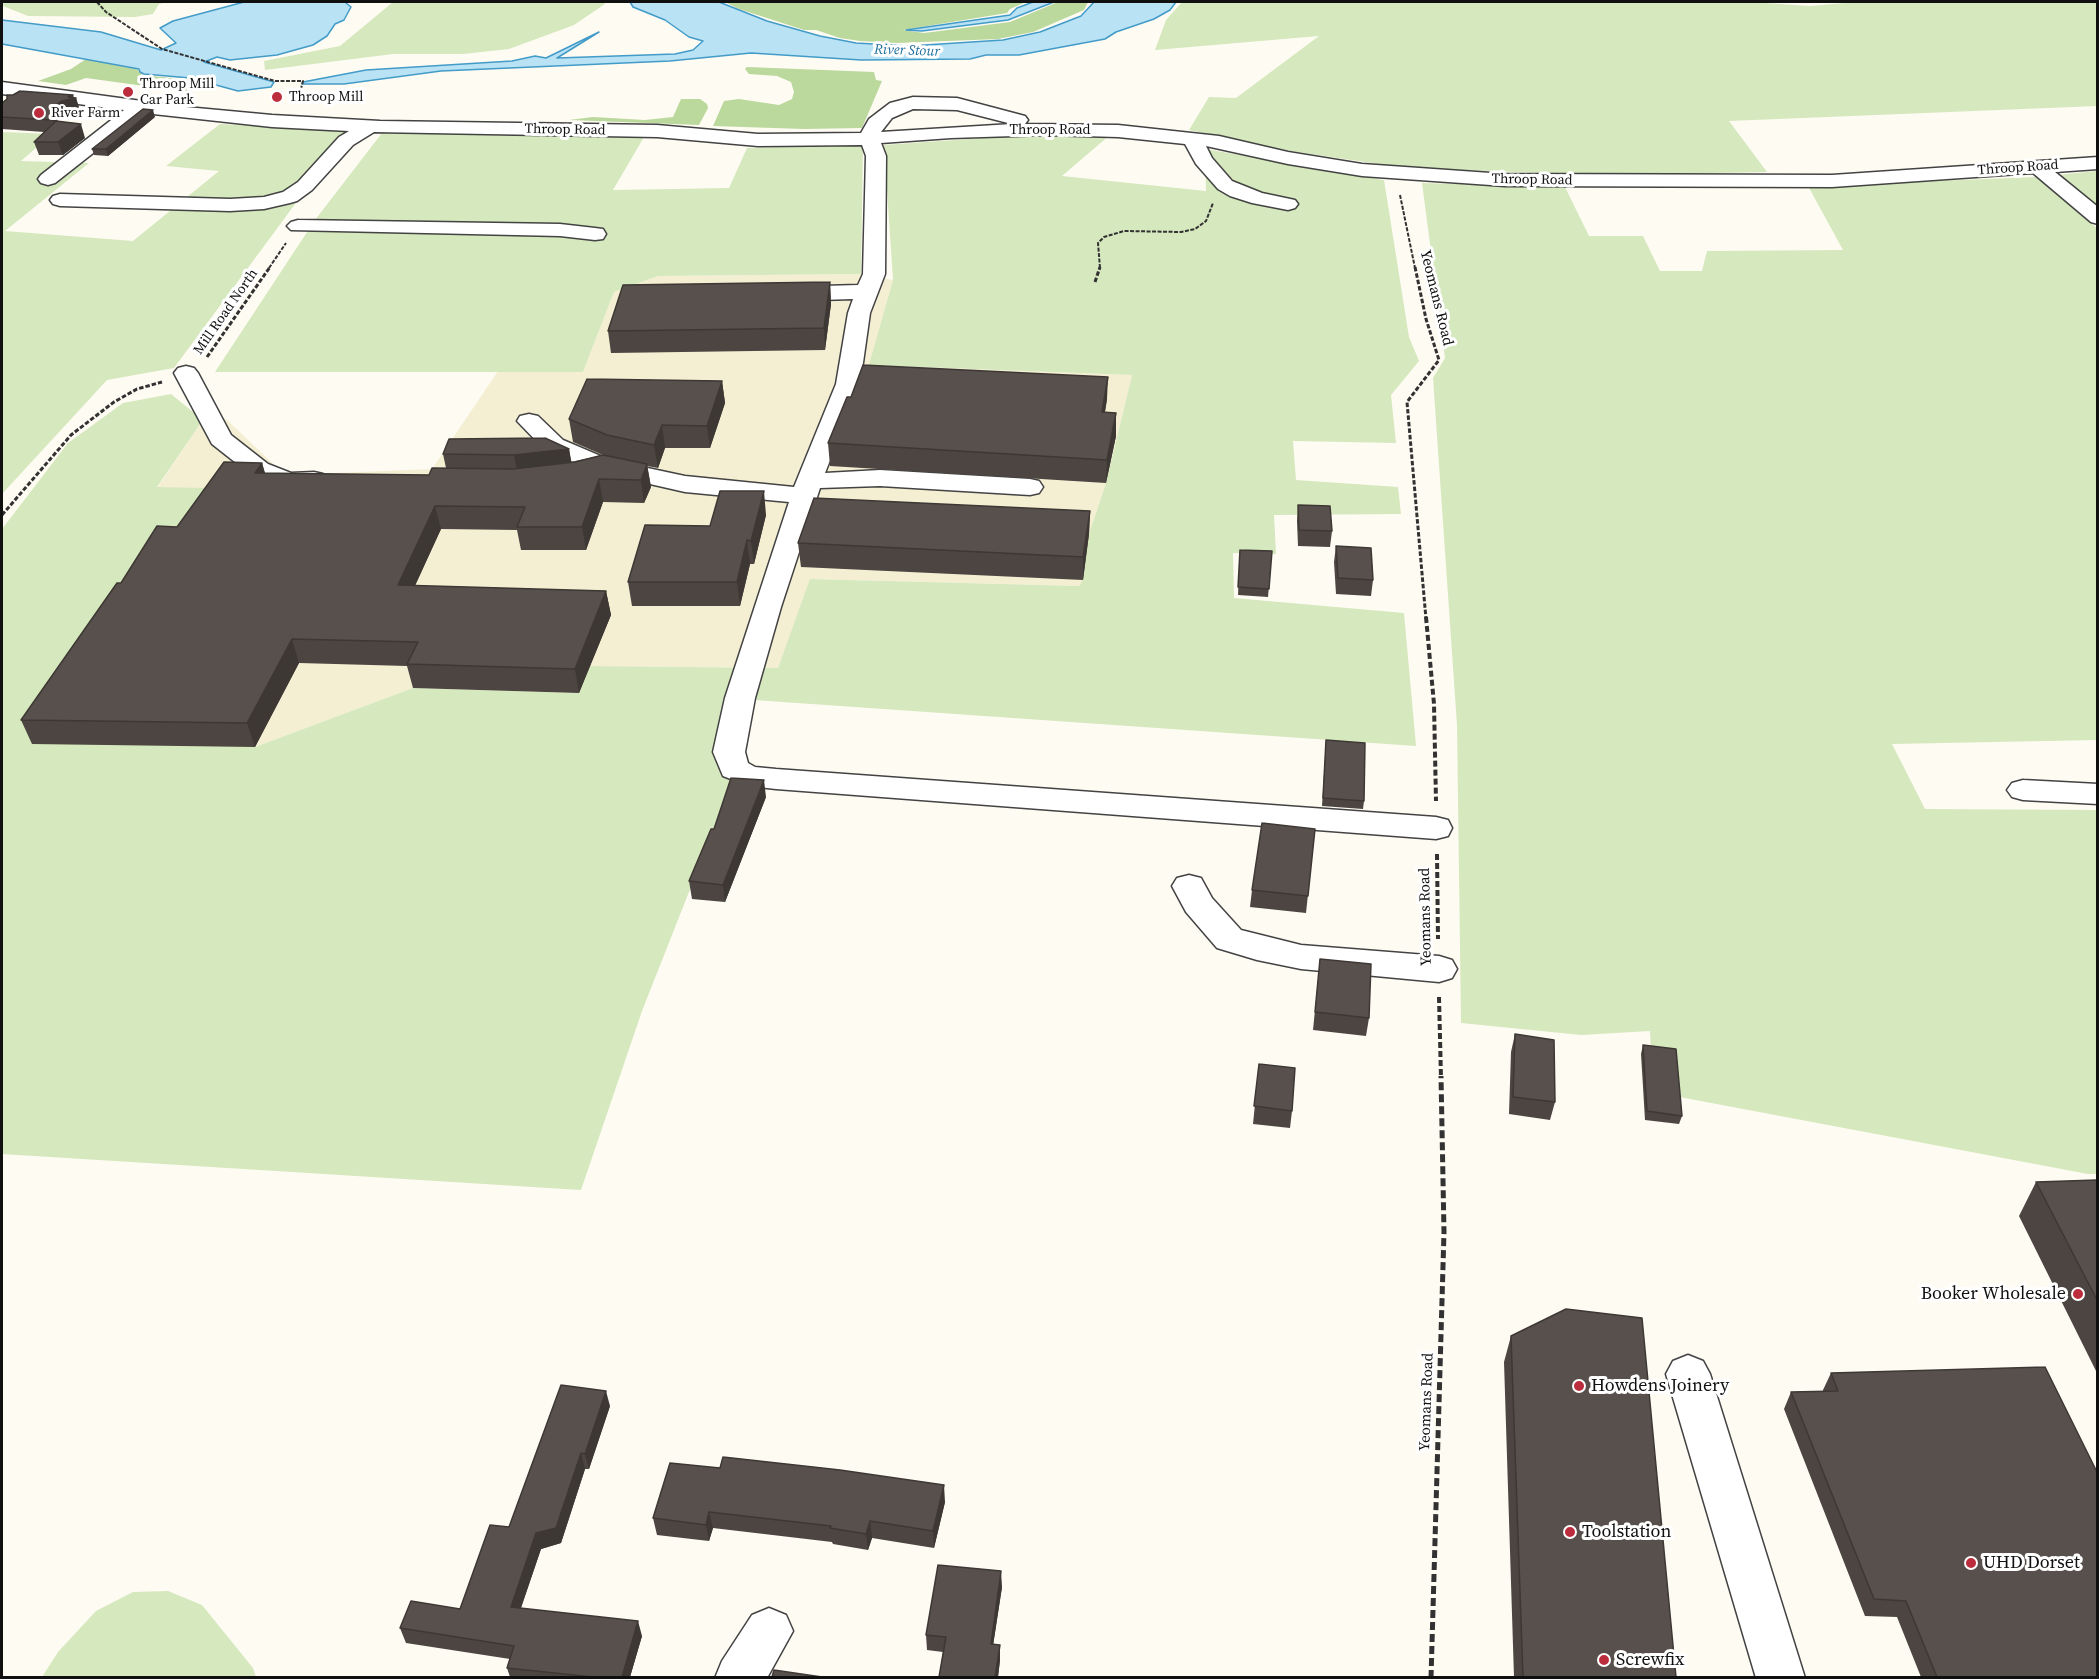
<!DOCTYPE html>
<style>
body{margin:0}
#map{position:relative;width:2099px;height:1679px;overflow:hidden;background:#fefbf3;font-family:"Source Serif 4",serif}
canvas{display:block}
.frame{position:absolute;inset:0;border:3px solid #101010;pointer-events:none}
</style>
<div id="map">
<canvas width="2099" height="1679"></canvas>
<div class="frame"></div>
</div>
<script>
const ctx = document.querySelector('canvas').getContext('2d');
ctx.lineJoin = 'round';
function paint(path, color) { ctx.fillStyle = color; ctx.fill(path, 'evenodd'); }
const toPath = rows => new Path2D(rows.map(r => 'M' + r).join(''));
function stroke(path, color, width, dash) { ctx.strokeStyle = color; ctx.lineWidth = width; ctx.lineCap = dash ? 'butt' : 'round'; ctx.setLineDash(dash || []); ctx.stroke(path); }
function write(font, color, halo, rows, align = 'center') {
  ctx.font = font + ' "Source Serif 4",serif'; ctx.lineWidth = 6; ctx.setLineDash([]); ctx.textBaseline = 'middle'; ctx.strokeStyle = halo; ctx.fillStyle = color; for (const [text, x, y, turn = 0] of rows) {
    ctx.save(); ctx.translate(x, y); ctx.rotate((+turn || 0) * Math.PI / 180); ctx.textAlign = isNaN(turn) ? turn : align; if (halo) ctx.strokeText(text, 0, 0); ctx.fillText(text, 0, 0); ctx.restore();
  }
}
const farmland = toPath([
 [861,274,893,280,870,365,1132,375,1106,483,1089,534,1083,581,1079,586,811,579,778,668,590,666,579,693,413,688,255,747,78,676,206,488,157,488,203,420,226,419,285,475,432,469,498,371,583,372,614,292,658,276]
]);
const green = toPath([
 [2,2,167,2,159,4,153,14,135,17,28,16,3,6],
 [393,2,603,2,605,4,574,25,509,49,463,54,393,54,265,70,264,61,340,46],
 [1182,2,1750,2,1810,6,1857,2,2097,2,2097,106,1729,121,1767,172,1596,175,1406,168,1277,149,1189,130,1209,97,1236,98,1319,36,1155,50,1166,20],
 [220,124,349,131,174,368,107,380,2,494,2,132,52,134,21,161,89,163,5,231,133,241,219,171,166,166],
 [382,133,644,137,613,190,729,188,747,148,863,144,861,274,658,276,614,292,583,372,215,372,315,220],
 [1111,134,1062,176,1206,191,1205,149,1384,180,1409,337,1419,361,1391,395,1396,443,1293,441,1296,480,1398,487,1401,514,1274,515,1276,554,1233,553,1234,598,1404,613,1416,746,754,700,728,793,642,1011,581,1190,2,1154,2,529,68,443,123,403,171,394,203,420,157,487,206,488,255,747,413,688,579,693,590,666,778,668,810,579,1079,586,1083,580,1089,534,1106,483,1132,375,869,365,893,280,884,145,1026,135],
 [2097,171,2097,209,2057,175],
 [2036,177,2097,228,2097,740,1892,744,1925,809,2097,810,2097,1174,2088,1174,1653,1092,1650,1031,1581,1035,1461,1023,1457,725,1433,378,1445,358,1422,183,1565,187,1589,236,1643,236,1660,271,1702,271,1707,251,1843,250,1808,186],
 [168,1591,202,1605,253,1668,256,1677,42,1677,58,1652,96,1611,133,1592]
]);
const forest = toPath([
 [725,2,1026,2,1010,9,1007,13,903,30,924,33,1010,22,1058,2,1088,2,1084,10,1033,32,998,39,897,43,860,41,840,38,816,30,804,30,739,9],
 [86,59,137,69,143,75,189,80,198,86,188,92,86,78,66,85,38,81,71,69],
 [747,67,874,72,876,80,882,81,862,128,804,129,713,126,724,101,739,99,779,105,792,99,794,92,791,82,777,76,749,74,745,69],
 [681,99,700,99,707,104,708,108,699,125,569,120,593,117,645,120,673,117]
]);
const water = toPath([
 [244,2,345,2,351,7,344,20,335,24,327,36,313,45,277,55,230,60,217,57,204,62,274,82,271,87,238,91,190,78,144,74,140,72,139,69,2,44,2,20,101,32,161,50,176,43,160,28,173,21,244,2],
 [630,2,719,2,767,21,820,36,856,43,909,46,1003,40,1040,32,1081,16,1094,2,1176,2,1170,10,1154,19,1116,32,1105,39,1019,55,986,55,970,59,861,60,751,53,670,61,441,71,344,84,302,84,303,82,366,70,512,61,535,56,546,58,599,32,557,58,675,54,693,50,703,41,689,37,665,20,633,7,630,2],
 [1033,2,1054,2,1008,20,922,31,906,30,1010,15,1017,8,1033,2]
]);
const pathFar3 = toPath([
 [97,2,106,12,162,49,275,81,303,81,298,100],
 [1400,195,1415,268],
 [269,268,286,243],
 [1100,268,1098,243,1104,237,1124,231,1181,232,1195,229,1206,221,1213,203]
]);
const pathFar2 = toPath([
 [1415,267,1426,319,1439,360,1407,402,1426,619],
 [1095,282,1100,267],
 [207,357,270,267],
 [2,515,71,435,114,402,137,389,162,382]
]);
const pathFar1 = toPath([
 [1426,617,1434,704,1436,801],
 [1437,854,1438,939],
 [1439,997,1441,1078]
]);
const path = toPath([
 [1431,1678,1444,1232,1441,1076]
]);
const minor = toPath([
 [2,82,186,107,272,115,380,121,657,125,758,134,861,133,869,119,890,103,913,97,957,98,1025,116,1028,120,1025,124,1118,125,1219,136,1288,152,1362,164,1505,174,1832,175,2098,157,2098,169,2055,172,2098,207,2098,224,2091,222,2033,173,1832,187,1505,186,1362,176,1288,164,1206,146,1212,158,1232,181,1262,193,1295,200,1298,204,1295,208,1288,210,1252,203,1230,196,1218,189,1196,164,1185,144,1118,137,1046,135,951,138,881,143,886,156,885,274,870,313,860,384,825,473,880,470,1030,479,1039,481,1043,487,1039,493,1030,495,880,486,820,488,781,607,755,698,745,752,748,763,755,767,776,769,1436,817,1448,820,1452,828,1448,836,1436,839,776,789,749,786,723,776,713,752,725,698,789,502,685,492,593,471,545,450,517,421,520,416,529,414,538,416,563,440,610,460,685,476,794,487,836,384,848,313,853,299,787,301,779,299,776,294,779,289,787,287,858,285,863,274,866,156,862,145,758,146,657,137,374,132,353,145,312,190,297,201,290,203,264,209,230,211,60,206,53,204,50,200,53,196,60,194,230,199,264,197,283,192,298,182,339,137,349,131,272,127,144,113,55,183,48,185,41,183,38,179,41,175,124,110,2,94,2,82],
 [913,109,957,110,1012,124,881,132,892,118,913,109],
 [298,220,560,224,595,228,603,229,606,234,603,239,595,240,560,236,291,230,287,226,291,222,298,220],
 [186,366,194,368,198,373,231,435,268,464,291,473,314,472,323,474,327,480,323,486,288,489,279,487,250,474,212,444,174,373,178,368,186,366],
 [2023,780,2098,784,2098,804,2023,800,2012,797,2007,790,2012,783,2023,780],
 [1189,875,1201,878,1212,898,1241,930,1301,945,1439,956,1452,960,1457,969,1452,978,1439,982,1301,969,1257,960,1217,948,1186,912,1172,886,1177,878,1189,875],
 [1688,1355,1703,1361,1710,1374,1805,1678,1756,1678,1666,1374,1673,1361,1688,1355],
 [769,1608,786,1615,793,1631,767,1678,715,1678,722,1661,752,1615,769,1608]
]);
const wall = toPath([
 [76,98,80,111,66,114,58,119,57,121,85,138,63,155,39,155,34,142,44,132,2,129,2,103],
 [155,117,108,156,94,155,92,149],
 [830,282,831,304,825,350,611,353,608,331],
 [722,381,725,403,710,448,665,448,658,468,647,466,651,487,644,503,603,502,586,550,521,550,517,530,441,529,415,586,606,591,611,615,579,693,413,688,407,666,299,663,255,747,32,744,21,720,121,583,177,527,262,463,265,474,429,475,446,468,443,454,569,449,571,462,603,455,573,442,569,419],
 [1107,399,1105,412,1116,413,1116,436,1106,483,830,466,828,443],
 [1298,505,1332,531,1330,547,1298,546,1297,521],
 [1090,511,1089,534,1083,580,801,567,798,543],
 [766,515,754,564,750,564,740,606,632,606,628,582,710,526],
 [1336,546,1373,580,1371,596,1336,594,1334,562],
 [1240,550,1272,551,1268,597,1238,595],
 [1326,740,1364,801,1363,809,1322,806],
 [766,797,725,902,692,899,689,881,714,829],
 [1315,829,1306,913,1250,907,1252,890],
 [1320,959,1369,1018,1366,1036,1313,1030],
 [1515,1034,1555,1102,1550,1120,1509,1114,1511,1052],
 [1643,1045,1682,1116,1679,1124,1645,1120,1641,1054],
 [1259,1064,1292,1111,1290,1128,1253,1124],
 [2097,1180,2097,1373,2019,1216,2036,1182],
 [1511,1336,1676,1677,1514,1677,1504,1362],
 [1831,1373,2097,1677,1921,1677,1897,1617,1865,1616,1784,1409,1791,1392,1823,1391,1823,1390],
 [610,1406,589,1469,585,1469,561,1543,541,1549,521,1608,642,1636,630,1677,510,1677,507,1668,510,1659,406,1643,400,1628,460,1609,509,1527],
 [670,1463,945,1502,934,1548,872,1538,868,1550,833,1544,832,1542,713,1528,709,1541,657,1535,653,1518],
 [1002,1587,993,1645,1000,1660,998,1677,939,1677,943,1652,927,1650,926,1635]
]);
const shadedWall = toPath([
 [73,95,74,98,76,98,80,111,66,114,58,119,55,126,50,114,54,106],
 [153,110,155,117,108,156,106,149],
 [81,124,85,138,63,155,58,142],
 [830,282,831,304,825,350,824,328],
 [1108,377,1107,399,1101,435,1102,412],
 [722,381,725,403,710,448,707,426],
 [1116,413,1116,436,1106,483,1107,460],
 [662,425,665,448,658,468,654,445],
 [569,449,572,465,517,471,514,455],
 [262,463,269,486,255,473],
 [647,464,651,487,644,503,641,480],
 [599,479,603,502,586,550,582,527],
 [764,491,766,515,754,564,751,541],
 [435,506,441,529,404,609,398,585],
 [1090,511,1089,534,1083,580,1083,557],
 [747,540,750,564,740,606,737,582],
 [606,591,611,615,579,693,575,669],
 [292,639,299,663,255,747,247,723],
 [764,780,766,797,725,902,723,885],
 [606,1391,610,1406,589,1469,585,1454],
 [581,1453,585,1469,561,1543,541,1549,516,1622,511,1607,536,1533],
 [944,1485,945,1502,934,1548,933,1531],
 [709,1512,713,1528,709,1541,706,1525],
 [870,1521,872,1538,868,1550,866,1534],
 [1001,1571,1002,1587,991,1659,991,1644],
 [638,1621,642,1636,630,1677,622,1677],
 [1000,1645,1000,1660,998,1677,995,1677]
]);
const building = toPath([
 [20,91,73,95,68,97,76,98,62,101,54,106,50,114,53,120,2,117,2,103,7,99,7,95,13,95,20,91],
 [143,109,153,110,106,149,92,149,143,109],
 [56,121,81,124,58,142,34,142,56,121],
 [830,282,824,328,608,331,623,285,830,282],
 [863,365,1108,377,1102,412,1116,413,1107,460,828,443,847,397,851,397,863,365],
 [587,379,722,381,707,426,662,425,654,445,607,435,569,419,587,379],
 [545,438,569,449,514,455,443,454,449,439,545,438],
 [603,455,647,464,641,480,599,479,582,527,517,527,525,507,435,506,398,585,606,591,575,669,407,664,418,642,292,639,247,723,21,720,117,583,121,583,157,526,177,527,224,462,262,463,255,473,429,475,432,468,513,469,575,462,603,455],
 [720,491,764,491,751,541,747,540,737,582,628,582,645,525,710,526,720,491],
 [814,498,1090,511,1083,557,798,543,814,498],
 [1298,505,1330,506,1332,531,1299,530,1298,505],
 [1336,546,1371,548,1373,580,1338,578,1336,546],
 [1240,550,1272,551,1269,589,1238,587,1240,550],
 [1326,740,1365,743,1364,801,1323,798,1326,740],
 [731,778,764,780,723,885,689,881,711,829,714,829,731,778],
 [1262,823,1315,829,1308,896,1252,890,1262,823],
 [1320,959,1371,964,1369,1018,1315,1012,1320,959],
 [1515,1034,1554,1040,1555,1102,1513,1097,1515,1034],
 [1643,1045,1676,1049,1682,1116,1647,1111,1643,1045],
 [1259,1064,1295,1068,1292,1111,1254,1106,1259,1064],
 [2097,1180,2097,1300,2036,1182,2097,1180],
 [1566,1309,1642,1318,1676,1677,1523,1677,1511,1336,1566,1309],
 [2045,1367,2097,1472,2097,1677,1937,1677,1906,1601,1874,1599,1791,1392,1838,1391,1831,1373,2045,1367],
 [561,1385,606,1391,585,1454,581,1453,556,1528,536,1533,511,1607,638,1621,622,1677,593,1677,507,1668,514,1646,400,1628,411,1601,460,1609,490,1525,509,1527,561,1385],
 [723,1457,840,1470,944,1485,933,1531,870,1521,866,1534,830,1528,831,1526,709,1512,706,1525,653,1518,670,1463,720,1468,723,1457],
 [938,1565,1001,1571,991,1644,1000,1645,995,1677,939,1677,946,1637,926,1635,938,1565],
 [774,1670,822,1677,772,1677,774,1670]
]);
const markers = [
 [128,92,6,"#bb2c3c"],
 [277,97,6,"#bb2c3c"],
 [39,113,6,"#bb2c3c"],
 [2078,1294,6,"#bb2c3c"],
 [1579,1386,6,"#bb2c3c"],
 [1570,1532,6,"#bb2c3c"],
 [1971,1563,6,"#bb2c3c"],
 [1604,1660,6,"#bb2c3c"]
];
const farWaternames = [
 ["River Stour",907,51,2]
];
const farPoinames = [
 ["Throop Mill",140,84],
 ["Car Park",140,100],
 ["Throop Mill",289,97],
 ["River Farm",51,113]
];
const farStreetnames = [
 ["Throop Road",565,130,1],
 ["Throop Road",1050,130],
 ["Throop Road",2018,168,-4],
 ["Throop Road",1532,180,1],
 ["Mill Road North",226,312,-55]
];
const streetNames = [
 ["Yeomans Road",1436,298,76],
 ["Yeomans Road",1426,917,-91],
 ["Yeomans Road",1427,1402,-88]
];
const nearPoinames = [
 ["Booker Wholesale",2066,1294,"right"],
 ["Howdens Joinery",1591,1386],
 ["Toolstation",1582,1532],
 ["UHD Dorset",1983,1563],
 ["Screwfix",1616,1660]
];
paint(farmland, '#f4efd3');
paint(green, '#d6e8bd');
paint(forest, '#bbd89d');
paint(water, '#b9e2f4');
stroke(water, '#439bc8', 1.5);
stroke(minor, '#434343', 3);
stroke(pathFar3, '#323232', 2, [4, 1.5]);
stroke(pathFar2, '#323232', 3, [4.5, 2]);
stroke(pathFar1, '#323232', 4, [6, 3]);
stroke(path, '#323232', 5, [8, 4]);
paint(minor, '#fff');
paint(wall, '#4c4541');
paint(shadedWall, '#3e3835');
paint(building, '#58504c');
stroke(building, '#3e3835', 1.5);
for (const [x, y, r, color] of markers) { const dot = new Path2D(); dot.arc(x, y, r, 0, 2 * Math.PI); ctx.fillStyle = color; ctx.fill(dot); stroke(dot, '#fff', 2); }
write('italic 14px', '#1d6d9d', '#fff', farWaternames);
write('14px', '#101010', '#fff', farPoinames, 'left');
write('14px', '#101010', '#fff', farStreetnames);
write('15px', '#101010', '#fff', streetNames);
write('18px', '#101010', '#fff', nearPoinames, 'left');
</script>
